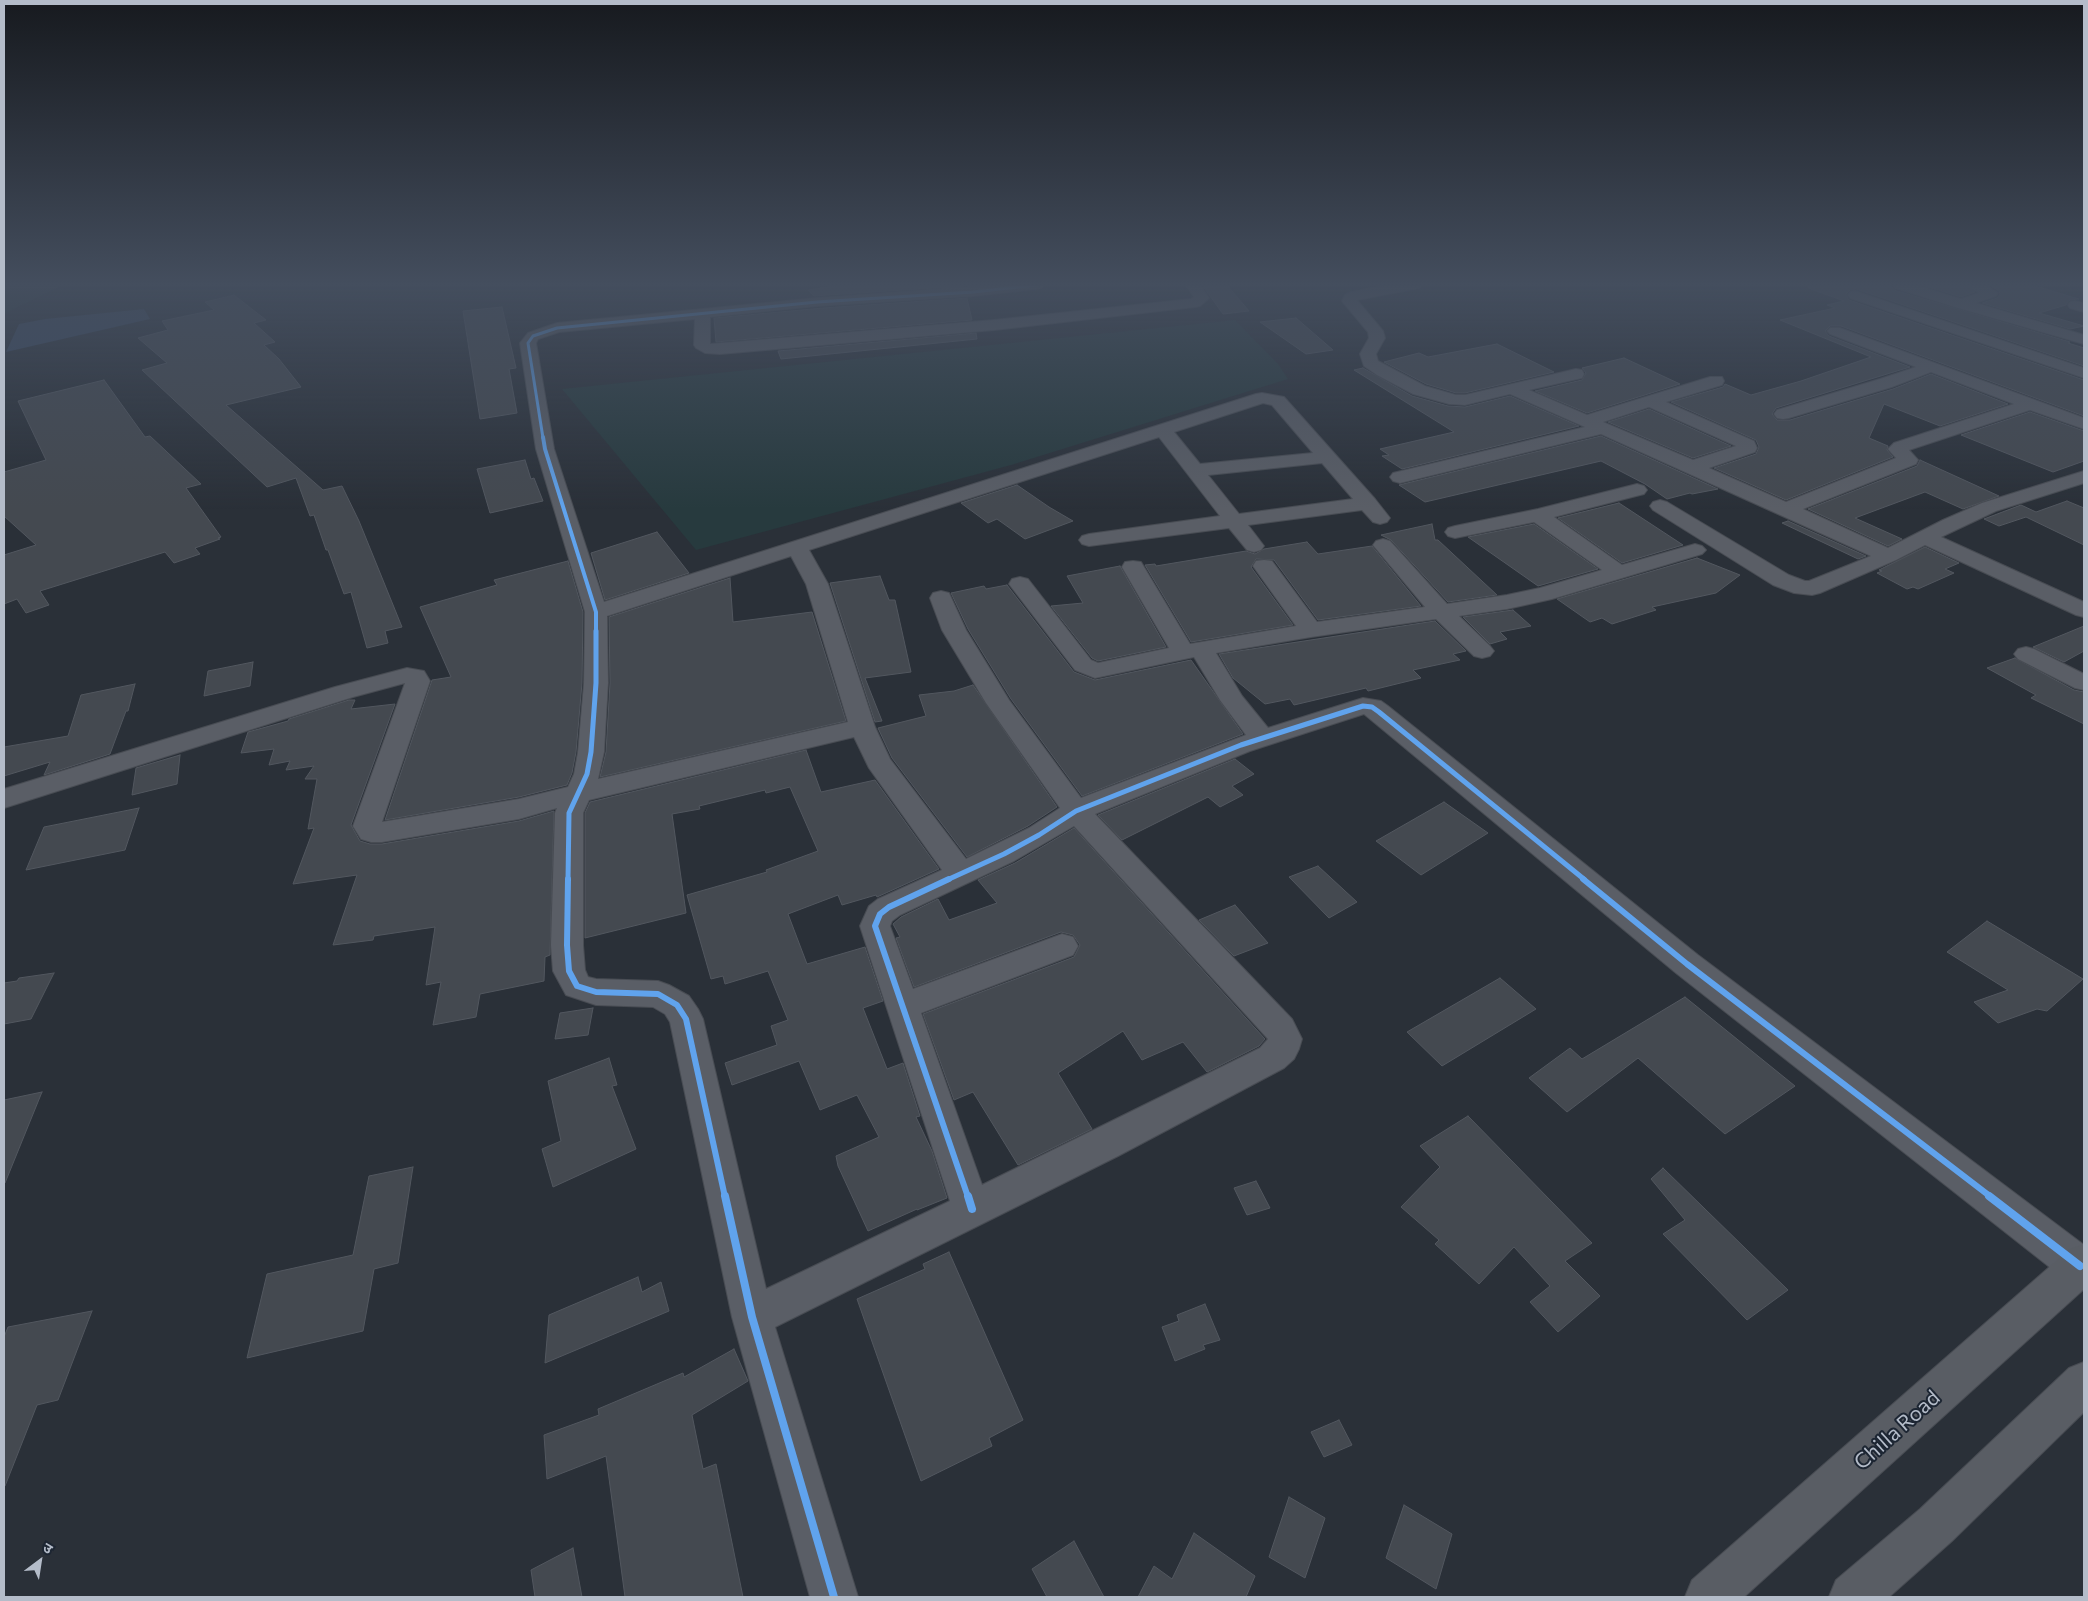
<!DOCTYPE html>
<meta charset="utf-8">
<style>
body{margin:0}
#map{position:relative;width:2088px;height:1601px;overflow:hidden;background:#2a3038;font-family:Commissioner,"Noto Sans Devanagari",sans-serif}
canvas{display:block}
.frame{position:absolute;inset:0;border:5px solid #b4bcc9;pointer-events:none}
.north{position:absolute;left:15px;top:1536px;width:50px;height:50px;-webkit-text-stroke:4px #1d2633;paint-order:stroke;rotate:31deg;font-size:14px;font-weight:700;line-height:20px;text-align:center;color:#b4bcc9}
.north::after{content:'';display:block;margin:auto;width:18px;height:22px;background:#b4bcc9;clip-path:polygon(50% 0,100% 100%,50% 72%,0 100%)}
</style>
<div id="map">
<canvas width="2088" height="1601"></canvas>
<div class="frame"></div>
<div class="north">उ</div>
</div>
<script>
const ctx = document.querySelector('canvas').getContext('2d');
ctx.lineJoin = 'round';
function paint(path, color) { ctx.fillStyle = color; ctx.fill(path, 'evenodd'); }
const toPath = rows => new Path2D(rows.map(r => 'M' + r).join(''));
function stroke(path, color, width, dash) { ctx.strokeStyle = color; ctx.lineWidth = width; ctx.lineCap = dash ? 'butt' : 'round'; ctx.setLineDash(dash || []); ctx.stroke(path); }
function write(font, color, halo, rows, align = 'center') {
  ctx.font = font + ' Commissioner,sans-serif'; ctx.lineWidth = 4; ctx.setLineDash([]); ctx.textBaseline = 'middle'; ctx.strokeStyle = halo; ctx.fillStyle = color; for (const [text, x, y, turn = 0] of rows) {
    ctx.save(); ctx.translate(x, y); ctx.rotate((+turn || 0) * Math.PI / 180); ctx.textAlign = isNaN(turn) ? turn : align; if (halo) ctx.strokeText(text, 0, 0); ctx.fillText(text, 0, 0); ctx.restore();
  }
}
const green = toPath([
 [4,285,63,285,4,314],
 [1235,320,1278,364,1288,379,1011,465,696,550,562,389]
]);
const water = toPath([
 [144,309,150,319,6,352,19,324,45,319]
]);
const building = toPath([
 [840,285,964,285,964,286,814,296,808,290,840,285],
 [1202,285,1227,285,1249,311,1223,314,1202,285],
 [1808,285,1891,285,1894,290,2070,342,2068,343,2084,348,2084,366,1856,289,1850,290,1846,294,1849,300,2084,380,2084,416,1841,326,1830,326,1825,331,1829,336,1910,367,1776,408,1772,414,1777,420,1790,420,1893,389,1931,374,2008,404,1940,426,1884,404,1869,438,1888,446,1887,450,1893,457,1786,500,1714,468,1756,454,1759,447,1756,440,1671,402,1723,387,1725,384,1751,395,1801,381,1871,357,1780,320,1835,308,1827,305,1844,301,1808,288,1808,285],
 [1921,285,1965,285,1975,292,1961,297,1921,285],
 [1989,285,2032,285,2079,299,2070,300,2066,305,2039,313,2084,326,2070,329,1982,303,1997,298,2000,294,1999,291,1989,285],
 [234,295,266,320,254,323,275,342,264,345,279,359,301,387,226,405,323,490,342,486,359,521,402,627,385,631,388,643,367,648,351,592,344,594,328,550,326,550,314,515,310,516,296,478,267,487,142,370,167,363,138,338,168,330,162,321,214,310,205,302,234,295],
 [967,298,972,320,716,342,714,318,823,308,967,298],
 [502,307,516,368,509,369,517,413,480,419,463,311,502,307],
 [1296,318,1333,350,1306,354,1260,322,1296,318],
 [976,333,977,339,781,359,778,351,976,333],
 [1497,344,1554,372,1465,393,1456,393,1426,384,1384,362,1419,353,1428,357,1497,344],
 [1624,358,1680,384,1587,413,1535,391,1582,380,1586,373,1582,368,1624,358],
 [1363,368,1412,396,1448,406,1465,407,1510,396,1579,426,1402,469,1382,456,1389,455,1380,449,1454,432,1354,370,1363,368],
 [104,380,145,437,150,436,201,484,186,488,221,537,218,538,220,539,195,548,200,554,174,563,165,552,40,591,49,605,26,613,17,599,4,604,4,555,36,545,4,516,4,472,46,460,18,401,104,380],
 [1649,409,1731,446,1693,458,1608,422,1649,409],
 [2030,412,2084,431,2084,461,2053,472,1961,435,2030,412],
 [1601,436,1718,489,1692,494,1690,493,1667,499,1645,484,1601,461,1425,502,1399,485,1601,436],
 [525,460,531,479,534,478,543,501,490,513,477,469,525,460],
 [1920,460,1999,496,1963,509,1925,492,1855,518,1902,539,1888,546,1808,509,1917,466,1920,460],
 [1017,485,1049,507,1073,521,1025,539,997,519,988,523,961,503,1017,485],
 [2067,501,2084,508,2084,545,2026,517,1999,526,1984,519,2021,505,2036,512,2067,501],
 [1619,503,1683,545,1622,563,1558,518,1619,503],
 [1788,521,1866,556,1858,559,1782,523,1788,521],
 [1432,524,1435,540,1438,540,1497,595,1448,602,1391,540,1381,535,1432,524],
 [1534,524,1598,569,1538,586,1468,537,1534,524],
 [657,532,689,573,605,600,591,553,657,532],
 [1307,542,1318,554,1372,546,1421,606,1318,620,1274,560,1256,559,1251,567,1293,625,1191,642,1145,565,1155,564,1156,566,1246,551,1255,554,1264,549,1307,542],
 [1925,547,1959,563,1945,569,1954,573,1918,589,1913,587,1907,589,1877,573,1882,571,1879,570,1925,547],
 [1697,558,1740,575,1716,593,1652,607,1656,610,1612,624,1602,618,1590,622,1557,599,1697,558],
 [568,561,583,612,582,683,576,752,572,773,567,785,519,797,385,820,432,680,451,677,420,607,497,585,494,580,568,561],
 [1120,566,1166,647,1098,661,1092,658,1051,606,1083,603,1067,576,1120,566],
 [880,576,889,600,895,600,911,672,865,678,882,721,875,722,830,583,880,576],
 [730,578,733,622,812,612,846,721,600,777,606,752,610,683,609,617,730,578],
 [1007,585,1074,672,1095,680,1191,660,1243,734,1082,796,1011,699,968,629,951,593,984,586,986,589,1007,585],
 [1513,610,1531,626,1500,632,1507,639,1490,644,1463,617,1513,610],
 [1435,621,1466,651,1453,654,1460,660,1413,670,1421,678,1368,691,1366,688,1294,705,1290,699,1265,704,1233,678,1219,654,1435,621],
 [2084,626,2084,651,2064,662,2033,647,2084,626],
 [2015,658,2074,690,2084,692,2084,724,2031,698,2036,695,1987,668,2015,658],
 [253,662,250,686,204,696,208,671,253,662],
 [135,684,128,711,126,711,110,754,44,775,50,762,4,776,4,747,68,736,81,695,135,684],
 [973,685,1057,807,1028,826,967,857,892,758,878,728,926,716,919,695,954,691,973,685],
 [349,700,355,700,351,709,395,704,351,825,360,841,370,844,382,844,519,821,554,811,550,955,545,957,544,981,480,994,476,1017,433,1025,441,982,426,985,435,927,374,936,373,940,333,945,357,875,293,884,314,828,308,829,317,779,305,779,314,766,286,770,290,761,269,765,274,749,241,753,248,732,288,721,289,719,349,700],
 [806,750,821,792,875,780,939,869,877,897,876,895,842,905,838,895,788,914,807,964,865,947,883,1001,863,1008,887,1069,903,1063,920,1116,916,1117,932,1151,947,1198,917,1210,917,1209,868,1231,838,1166,836,1156,879,1137,857,1095,820,1110,799,1061,732,1085,725,1063,777,1045,771,1026,788,1020,768,971,725,984,723,976,711,979,687,895,767,872,766,870,818,851,790,787,766,793,765,790,699,806,700,809,672,814,686,913,585,938,585,813,590,802,806,750],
 [180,755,177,784,132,795,136,768,180,755],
 [1235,759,1254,774,1232,786,1243,795,1220,807,1208,797,1122,840,1098,815,1235,759],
 [1444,802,1488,833,1421,875,1376,841,1444,802],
 [139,808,125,850,26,870,44,827,139,808],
 [1074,828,1265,1039,1259,1046,1207,1072,1183,1042,1142,1060,1123,1031,1058,1073,1092,1129,1018,1165,973,1092,954,1100,923,1014,1074,957,1080,945,1073,935,1061,932,914,987,896,938,900,937,893,924,901,917,938,899,949,920,997,903,978,880,1015,863,1074,828],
 [1318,866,1357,902,1329,918,1289,877,1318,866],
 [1235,905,1268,943,1234,956,1199,920,1235,905],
 [1987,921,2083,979,2047,1011,2037,1009,1998,1023,1974,1002,2008,990,1947,952,1987,921],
 [54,973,31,1019,4,1024,4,983,17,981,19,978,54,973],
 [1500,978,1536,1009,1442,1066,1407,1032,1500,978],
 [1685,997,1795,1086,1725,1134,1638,1058,1567,1112,1529,1078,1570,1048,1582,1059,1685,997],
 [593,1008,588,1035,555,1039,560,1013,593,1008],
 [609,1058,617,1085,612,1086,636,1149,553,1187,542,1149,561,1141,548,1081,609,1058],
 [42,1092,5,1183,4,1183,4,1100,42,1092],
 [1468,1116,1592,1243,1565,1261,1600,1296,1558,1332,1530,1302,1550,1286,1514,1247,1479,1284,1435,1244,1439,1240,1401,1207,1440,1167,1420,1146,1468,1116],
 [413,1167,398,1263,374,1269,363,1331,247,1358,267,1274,353,1255,369,1176,413,1167],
 [1663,1168,1788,1290,1747,1320,1663,1234,1685,1220,1651,1179,1663,1168],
 [1256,1181,1270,1208,1247,1215,1234,1188,1256,1181],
 [949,1252,1023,1420,989,1438,992,1446,921,1481,857,1299,925,1269,923,1264,949,1252],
 [638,1277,642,1292,661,1282,669,1311,545,1363,549,1315,638,1277],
 [1205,1304,1220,1340,1203,1345,1205,1349,1175,1361,1162,1327,1179,1321,1177,1315,1205,1304],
 [92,1311,58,1400,37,1405,5,1486,4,1486,4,1337,8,1327,92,1311],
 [734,1349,748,1381,692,1415,703,1469,716,1464,743,1597,625,1597,606,1456,547,1479,544,1435,599,1415,598,1409,683,1373,684,1377,734,1349],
 [1339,1420,1352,1445,1324,1457,1311,1432,1339,1420],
 [1289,1497,1325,1518,1305,1578,1269,1557,1289,1497],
 [1404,1505,1452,1534,1436,1589,1386,1558,1404,1505],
 [1194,1533,1255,1576,1246,1597,1138,1597,1154,1566,1172,1579,1194,1533],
 [1074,1541,1104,1597,1047,1597,1032,1569,1074,1541],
 [573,1548,582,1597,535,1597,531,1570,573,1548]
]);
const minor = toPath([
 [998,285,1043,285,1041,288,1036,289,973,296,817,306,710,317,710,344,994,320,1191,299,1194,297,1186,285,1200,285,1209,298,1200,306,1195,307,994,330,720,354,705,353,696,348,694,345,695,319,559,332,538,339,536,343,554,449,604,602,1256,394,1262,393,1284,397,1375,499,1390,518,1387,522,1380,524,1373,522,1362,510,1248,525,1264,546,1261,550,1254,552,1247,550,1229,528,1089,546,1082,544,1079,540,1082,536,1089,534,1220,516,1159,437,809,550,828,584,875,727,890,759,966,859,1029,828,1060,808,986,703,942,630,930,598,933,593,941,591,949,593,966,630,1009,700,1081,798,1246,735,1220,700,1194,657,1095,678,1075,670,1009,584,1012,579,1020,577,1028,579,1091,660,1098,663,1169,648,1122,567,1125,562,1133,561,1141,562,1190,644,1296,626,1253,566,1256,561,1264,560,1272,561,1317,622,1425,607,1373,545,1376,541,1383,539,1390,541,1447,604,1507,595,1540,588,1602,570,1534,522,1455,538,1448,536,1445,532,1448,528,1455,526,1538,509,1637,484,1644,486,1647,490,1644,494,1554,517,1622,565,1695,544,1702,546,1706,550,1702,554,1552,599,1507,609,1459,616,1490,646,1494,651,1490,656,1482,658,1474,656,1436,619,1311,637,1216,653,1242,696,1268,728,1363,698,1381,701,1388,706,1698,955,2084,1245,2084,1284,2080,1285,2066,1280,1676,973,1364,714,1250,751,1095,814,1292,1019,1302,1039,1299,1049,1294,1059,1284,1068,1118,1156,775,1327,858,1597,810,1597,732,1317,670,1022,665,1014,653,1007,596,1005,566,995,553,971,551,945,555,813,557,808,519,819,382,842,371,842,361,839,353,826,405,683,353,697,4,808,4,789,335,687,407,668,424,671,430,681,382,822,519,799,568,787,574,774,578,752,584,683,585,612,536,449,520,343,528,333,557,323,703,309,817,298,998,285],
 [1263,403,1272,405,1313,453,1200,464,1174,432,1263,403],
 [1322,463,1353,499,1239,514,1208,475,1322,463],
 [791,556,806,584,848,722,598,779,604,752,608,683,607,616,791,556],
 [854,737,869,768,942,870,878,899,869,906,860,926,950,1201,766,1289,703,1019,698,1009,689,996,669,985,658,981,596,979,588,977,585,970,583,945,583,813,589,800,854,737],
 [1074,826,1268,1039,1260,1048,982,1185,921,1013,1073,955,1078,946,1073,937,1062,934,913,989,890,926,892,921,900,915,1014,861,1074,826],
 [1389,285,1421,285,1419,288,1414,289,1357,300,1383,331,1385,338,1376,354,1378,361,1425,386,1456,395,1465,395,1576,369,1582,370,1584,374,1582,378,1529,390,1587,415,1710,377,1722,377,1724,381,1722,385,1666,402,1754,441,1757,448,1755,452,1709,468,1786,502,1896,458,1888,449,1894,443,2014,404,1931,372,1892,387,1789,418,1783,419,1777,418,1774,414,1777,410,1880,379,1916,367,1830,334,1827,331,1830,328,1840,328,2084,418,2084,429,2030,410,1909,450,1918,460,1916,464,1803,509,1888,548,1943,520,1982,503,2084,471,2084,483,1996,511,1941,537,2084,602,2084,617,2076,615,1925,545,1896,560,1820,593,1812,595,1794,593,1773,585,1653,510,1650,506,1653,502,1660,500,1667,502,1789,575,1805,581,1809,581,1871,556,1601,434,1400,483,1393,481,1390,477,1393,473,1585,427,1510,394,1465,405,1449,404,1413,394,1377,375,1364,366,1360,354,1369,338,1368,332,1342,301,1345,295,1351,292,1389,285],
 [1649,407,1736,446,1693,460,1603,422,1649,407],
 [1893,285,1915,285,1961,299,1979,293,1967,285,1985,285,1998,293,1996,296,1976,303,2084,335,2084,344,1955,307,1895,288,1893,285],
 [1855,291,2084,368,2084,378,1850,298,1848,295,1850,292,1855,291],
 [2075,301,2084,303,2084,312,2070,308,2068,305,2070,302,2075,301],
 [2026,647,2034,649,2084,674,2084,690,2075,688,2018,659,2014,654,2018,649,2026,647]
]);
const secondary = toPath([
 [2084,1244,2084,1289,1744,1597,1685,1597,1692,1580,2070,1249,2084,1244],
 [2084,1362,2084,1412,1952,1541,1889,1597,1829,1597,1836,1580,1920,1509,2069,1368,2084,1362]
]);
const cyclewayFar4 = toPath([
 [543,438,528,343,533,336,557,328,817,302,973,292,1036,285]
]);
const cyclewayFar3 = toPath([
 [543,437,545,449,596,612,596,632]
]);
const cyclewayFar2 = toPath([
 [568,880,569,813,587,774,591,752,596,683,596,631],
 [947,880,1004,854,1039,835,1076,811,1241,745,1363,706,1372,707,1379,712,1585,880]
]);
const cyclewayFar1 = toPath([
 [568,879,567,945,569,971,577,986,596,992,658,994,677,1005,686,1019,725,1197],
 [949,879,889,907,880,914,875,926,968,1197],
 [1583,879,1687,964,1991,1197]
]);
const cycleway = toPath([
 [725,1196,752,1317,834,1597],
 [968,1196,972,1209],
 [1989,1196,2080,1266]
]);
const nearStreetnames = [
 ["Chilla Road",1897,1430,-42]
];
paint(green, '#273a3e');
paint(water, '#384963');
paint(building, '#444950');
stroke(building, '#52575f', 1);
stroke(minor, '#484c53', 2);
stroke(secondary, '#484c53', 2);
paint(minor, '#5a5e66');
paint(secondary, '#595d64');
stroke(cyclewayFar4, '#60a3ed', 3);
stroke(cyclewayFar3, '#60a3ed', 4);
stroke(cyclewayFar2, '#60a3ed', 5);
stroke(cyclewayFar1, '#60a3ed', 6);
stroke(cycleway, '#60a3ed', 8);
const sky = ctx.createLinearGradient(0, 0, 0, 509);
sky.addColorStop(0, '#171a1f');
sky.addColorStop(0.56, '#444e5e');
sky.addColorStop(1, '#444e5e00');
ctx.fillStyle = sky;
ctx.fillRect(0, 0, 2088, 509);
write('21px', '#b4bcc9', '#1d2633', nearStreetnames);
</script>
